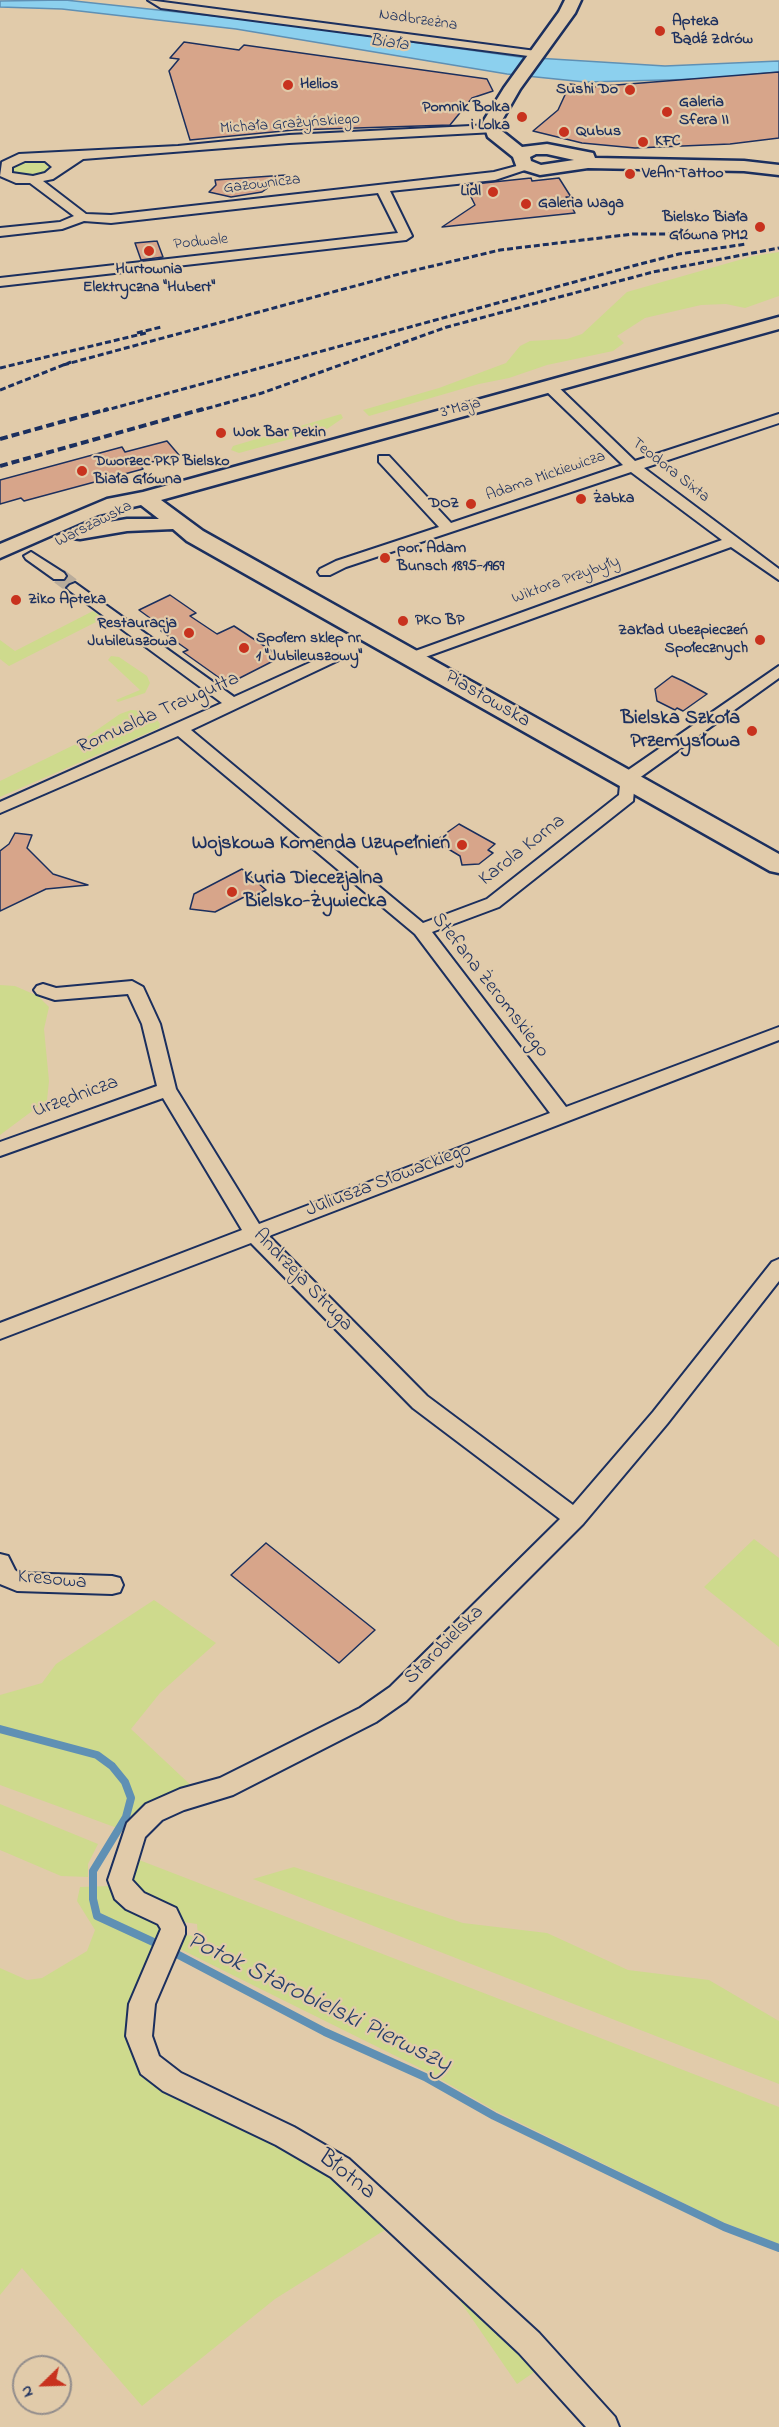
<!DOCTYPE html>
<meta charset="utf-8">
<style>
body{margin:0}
#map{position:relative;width:779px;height:2427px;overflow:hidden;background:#e1cbaa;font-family:"Indie Flower",sans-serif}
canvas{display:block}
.north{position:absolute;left:12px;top:2355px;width:60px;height:60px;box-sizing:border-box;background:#e1cbaa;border:2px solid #928d8c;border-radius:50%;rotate:247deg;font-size:16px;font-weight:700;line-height:24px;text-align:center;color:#1b2f5e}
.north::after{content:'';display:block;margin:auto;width:21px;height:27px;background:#c8321e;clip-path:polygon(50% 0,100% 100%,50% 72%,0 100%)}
</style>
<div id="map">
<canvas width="779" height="2427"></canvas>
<div class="north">N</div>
</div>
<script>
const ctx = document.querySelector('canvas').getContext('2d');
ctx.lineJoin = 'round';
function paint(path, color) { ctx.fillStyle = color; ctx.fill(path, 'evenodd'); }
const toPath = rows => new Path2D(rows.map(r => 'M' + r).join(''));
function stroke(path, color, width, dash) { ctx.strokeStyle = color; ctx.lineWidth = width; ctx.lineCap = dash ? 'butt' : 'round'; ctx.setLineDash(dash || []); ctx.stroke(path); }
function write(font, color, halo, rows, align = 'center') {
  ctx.font = font + ' "Indie Flower",sans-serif'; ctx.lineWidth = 4.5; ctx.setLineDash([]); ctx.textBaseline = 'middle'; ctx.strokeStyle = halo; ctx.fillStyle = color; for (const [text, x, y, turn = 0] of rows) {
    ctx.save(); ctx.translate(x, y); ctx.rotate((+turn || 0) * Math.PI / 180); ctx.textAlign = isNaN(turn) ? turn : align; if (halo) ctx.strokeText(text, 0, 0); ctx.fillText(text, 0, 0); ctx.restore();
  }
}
const green = toPath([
 [40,160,49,167,41,175,18,175,13,170,15,165,23,161],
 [779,252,779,296,745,308,726,304,701,305,645,318,617,336,624,343,613,351,547,365,509,378,479,384,369,416,363,410,439,388,506,363,520,346,530,341,567,339,582,334,627,292,753,256],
 [341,414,343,418,327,429,239,453,231,450,233,446],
 [93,611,104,618,9,666,0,659,0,640,15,651],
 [111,656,119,657,147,676,150,683,145,693,118,702,116,700,140,690,108,660],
 [131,710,144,711,154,715,160,724,159,728,0,797,0,781,78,743,120,714],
 [0,985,15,986,38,996,49,1007,44,1029,49,1081,47,1100,0,1135],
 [754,1539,779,1558,779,1647,704,1587],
 [154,1600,216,1643,160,1693,131,1729,197,1791,128,1832,0,1785,0,1695,42,1683,56,1664],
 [0,1804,98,1844,88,1864,88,1877,61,1876,0,1850],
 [134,1858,779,2107,779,2244,720,2221,494,2110,426,2071,176,1947,180,1935,198,1936,197,1924,183,1922,174,1908,130,1888],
 [294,1867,463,1923,547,1933,628,1970,709,1980,779,2021,779,2084,253,1879],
 [110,1886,120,1901,154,1920,163,1936,137,2053,325,2164,388,2228,275,2299,142,2406,22,2268,0,2295,0,1968,27,1980,42,1978,87,1951,95,1930,77,1901,80,1887],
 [451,2288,543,2366,517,2384]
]);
const water = toPath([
 [65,0,261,21,520,57,665,66,779,61,779,72,703,79,585,82,507,74,236,29,62,9,0,7,0,1,65,0]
]);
const stream = toPath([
 [0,1729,97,1755,112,1766,125,1782,131,1798,126,1817,93,1871,93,1899,97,1916,162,1946],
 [171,1951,325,2032,425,2077,494,2116,724,2227,779,2248]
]);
const building = toPath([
 [184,42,239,50,244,45,487,79,493,91,472,98,450,125,294,130,190,140,169,71,179,59,170,58,184,42],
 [779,72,779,138,730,144,635,148,582,143,533,131,558,110,570,84,591,87,779,72],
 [286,175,262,192,231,197,209,192,216,185,215,180,286,175],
 [531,178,532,181,559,178,571,197,566,197,575,213,442,227,475,205,465,185,531,178],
 [157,241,163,257,141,260,135,243,157,241],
 [167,441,179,455,140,465,143,469,24,501,21,498,0,504,0,480,122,447,125,452,167,441],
 [170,595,196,613,190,616,217,634,234,626,281,657,228,684,183,652,188,650,161,631,165,629,139,610,170,595],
 [672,676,683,681,707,694,683,711,677,708,675,710,657,701,655,689,672,676],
 [459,824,495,844,488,850,493,853,479,864,462,865,460,856,435,841,459,824],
 [15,833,32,835,27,848,53,874,88,885,46,889,0,911,0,851,9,844,15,833],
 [242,869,266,890,252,897,248,895,215,912,190,909,194,894,242,869],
 [266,1543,375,1630,339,1663,231,1575,266,1543]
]);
const streetTunnel = toPath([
 [59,576,75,588]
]);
const street = toPath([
 [148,0,536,51,542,54,536,57,161,8,148,0],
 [491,125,497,129,495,132,289,143,83,159,53,179,43,181,86,214,111,215,494,172,528,163,534,167,495,180,390,191,412,236,406,240,0,286,0,278,398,233,378,193,111,223,84,221,62,229,0,236,0,228,60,222,74,216,30,183,16,183,0,176,2,162,19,154,178,146,289,135,491,125],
 [25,161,45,161,52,167,45,173,33,176,12,173,12,167,25,161],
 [548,381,553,382,635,461,779,414,779,423,644,468,779,569,779,580,731,547,417,660,407,660,404,657,407,654,722,540,631,472,346,567,330,575,320,575,318,572,320,569,336,561,439,527,379,462,379,456,389,456,451,523,623,465,543,388,541,385,548,381],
 [31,552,64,573,66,576,64,579,54,579,26,559,24,556,31,552],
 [75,583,234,697,329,654,339,654,342,657,339,660,191,730,423,923,487,899,619,795,621,775,779,666,779,678,635,781,633,801,499,907,432,932,566,1107,779,1027,779,1040,269,1236,427,1396,573,1505,653,1412,772,1262,779,1259,779,1281,667,1424,583,1524,406,1701,376,1722,233,1795,184,1810,162,1820,145,1837,132,1880,144,1893,176,1908,185,1927,185,1934,155,2004,152,2036,159,2056,181,2073,294,2127,349,2159,539,2333,615,2417,619,2427,586,2427,519,2353,331,2177,276,2145,163,2091,141,2074,126,2036,129,2004,161,1929,158,1924,126,1909,115,1899,108,1880,127,1823,146,1804,180,1789,220,1778,360,1708,390,1687,560,1519,413,1408,251,1243,0,1339,0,1323,242,1230,163,1098,0,1156,0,1142,157,1086,142,1024,128,994,55,1000,37,994,34,990,37,986,43,984,56,988,132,981,143,987,160,1024,176,1089,259,1224,550,1113,415,934,178,736,0,813,0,802,222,703,70,591,67,588,70,585,75,583],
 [0,1554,8,1556,15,1570,19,1573,112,1576,120,1578,123,1585,120,1592,112,1594,17,1591,0,1584,0,1554]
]);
const secondary = toPath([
 [565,0,581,0,575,13,520,89,501,122,502,131,522,147,547,144,593,153,595,158,744,161,779,165,779,175,744,171,588,168,540,175,517,168,513,157,488,137,483,122,504,88,559,12,565,0],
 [536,154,547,154,574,160,541,165,531,161,530,157,536,154],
 [779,317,779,329,161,500,203,531,779,854,779,873,770,871,187,541,173,529,127,531,80,539,72,538,69,533,72,528,127,519,159,519,141,505,98,515,0,558,0,544,107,499,143,492,779,317]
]);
const railFar1 = toPath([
 [137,333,161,327],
 [63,365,403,273,500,250,633,234,749,234],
 [0,368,146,333],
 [0,390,71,362],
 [103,411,640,264,679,254,746,244],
 [198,411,262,393,447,327,653,272,779,248]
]);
const rail = toPath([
 [0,439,108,409],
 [0,466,203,409]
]);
const markers = [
 [660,31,6,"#c8321e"],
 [288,85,6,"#c8321e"],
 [630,90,6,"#c8321e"],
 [667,112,6,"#c8321e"],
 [522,117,6,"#c8321e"],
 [564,132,6,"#c8321e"],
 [643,142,6,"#c8321e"],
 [630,174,6,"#c8321e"],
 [493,192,6,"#c8321e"],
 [526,204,6,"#c8321e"],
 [760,227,6,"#c8321e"],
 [149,251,6,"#c8321e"],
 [221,433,6,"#c8321e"],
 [82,471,6,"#c8321e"],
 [581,499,6,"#c8321e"],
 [471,504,6,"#c8321e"],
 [385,558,6,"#c8321e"],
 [16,600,6,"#c8321e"],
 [403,621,6,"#c8321e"],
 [189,633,6,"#c8321e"],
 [760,640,6,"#c8321e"],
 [244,648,6,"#c8321e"],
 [752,731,6,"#c8321e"],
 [462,845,6,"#c8321e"],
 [232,892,6,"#c8321e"]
];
const farStreetnames = [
 ["Nadbrzeżna",418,21,8],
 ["Michała Grażyńskiego",290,125,-4],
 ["Gazownicza",262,185,-7],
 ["Podwale",201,243,-6],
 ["3 Maja",461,409,-15],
 ["Teodora Sixta",670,471,38],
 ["Adama Mickiewicza",546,477,-19],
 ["Warszawska",94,525,-27],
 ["Wiktora Przybyły",566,581,-20]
];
const farPoinames = [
 ["Apteka",672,22],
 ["Bądź Zdrów",672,40],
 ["Helios",300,85],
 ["Sushi Do",618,90,"right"],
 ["Galeria",679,103],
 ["Sfera II",679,121],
 ["Pomnik Bolka",510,108,"right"],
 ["i Lolka",510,126,"right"],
 ["Qubus",576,132],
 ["KFC",655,142],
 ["VeAn Tattoo",642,174],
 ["Lidl",481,192,"right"],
 ["Galeria Waga",538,204],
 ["Bielsko Biała",748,218,"right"],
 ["Główna PM2",748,236,"right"],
 ["Hurtownia",149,270,"center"],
 ["Elektryczna \"Hubert\"",149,288,"center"],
 ["Wok Bar Pekin",233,433],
 ["Dworzec PKP Bielsko",94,462],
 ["Biała Główna",94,480],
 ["Żabka",593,499],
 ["DOZ",459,504,"right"],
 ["por. Adam",397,549],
 ["Bunsch 1895-1969",397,567],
 ["Ziko Apteka",28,600],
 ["PKO BP",415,621],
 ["Restauracja",177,624,"right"],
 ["Jubileuszowa",177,642,"right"],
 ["Zakład Ubezpieczeń",748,631,"right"],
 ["Społecznych",748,649,"right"],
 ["Społem sklep nr",256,639],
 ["1 \"Jubileuszowy\"",256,657]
];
const farWaternames = [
 ["Biała",389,44,7]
];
const streetNames = [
 ["Piastowska",487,700,30],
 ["Romualda Traugutta",159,714,-24],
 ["Karola Korna",523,851,-38],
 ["Stefana Żeromskiego",489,986,52],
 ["Urzędnicza",76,1098,-20],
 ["Juliusza Słowackiego",389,1181,-21],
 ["Andrzeja Struga",302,1281,46],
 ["Kresowa",52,1581,5],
 ["Starobielska",445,1646,-45]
];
const poiNames = [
 ["Bielska Szkoła",740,720],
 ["Przemysłowa",740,743],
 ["Wojskowa Komenda Uzupełnień",450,845],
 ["Kuria Diecezjalna",244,880,"left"],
 ["Bielsko-Żywiecka",244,903,"left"]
];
const nearStreetnames = [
 ["Błotna",346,2176,38]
];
const nearWaternames = [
 ["Potok Starobielski Pierwszy",318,2004,26]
];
paint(green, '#ceda8d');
paint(water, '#8cd0ee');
stroke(water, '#5f90b4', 1.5);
stroke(stream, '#5f90b4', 8);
paint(building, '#d7a58a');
stroke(building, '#1b2f5e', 1.5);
stroke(streetTunnel, '#b9ac9b', 16, [16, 8]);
stroke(street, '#1b2f5e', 4);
stroke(secondary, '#1b2f5e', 5);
paint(street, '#e1cbaa');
paint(secondary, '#e1cbaa');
stroke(railFar1, '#1b2f5e', 3, [6, 3]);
stroke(rail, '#1b2f5e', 4, [8, 4]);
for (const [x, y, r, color] of markers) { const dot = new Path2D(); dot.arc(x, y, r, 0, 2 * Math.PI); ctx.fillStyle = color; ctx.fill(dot); stroke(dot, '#e1cbaa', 2); }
write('16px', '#1b2f5e', '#e1cbaa', farStreetnames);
write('bold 16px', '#1b2f5e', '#e1cbaa', farPoinames, 'left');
write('italic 18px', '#263f6c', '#e1cbaa', farWaternames);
write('20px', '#1b2f5e', '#e1cbaa', streetNames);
write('bold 20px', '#1b2f5e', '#e1cbaa', poiNames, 'right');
write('24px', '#1b2f5e', '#e1cbaa', nearStreetnames);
write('italic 26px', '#263f6c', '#e1cbaa', nearWaternames);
</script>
